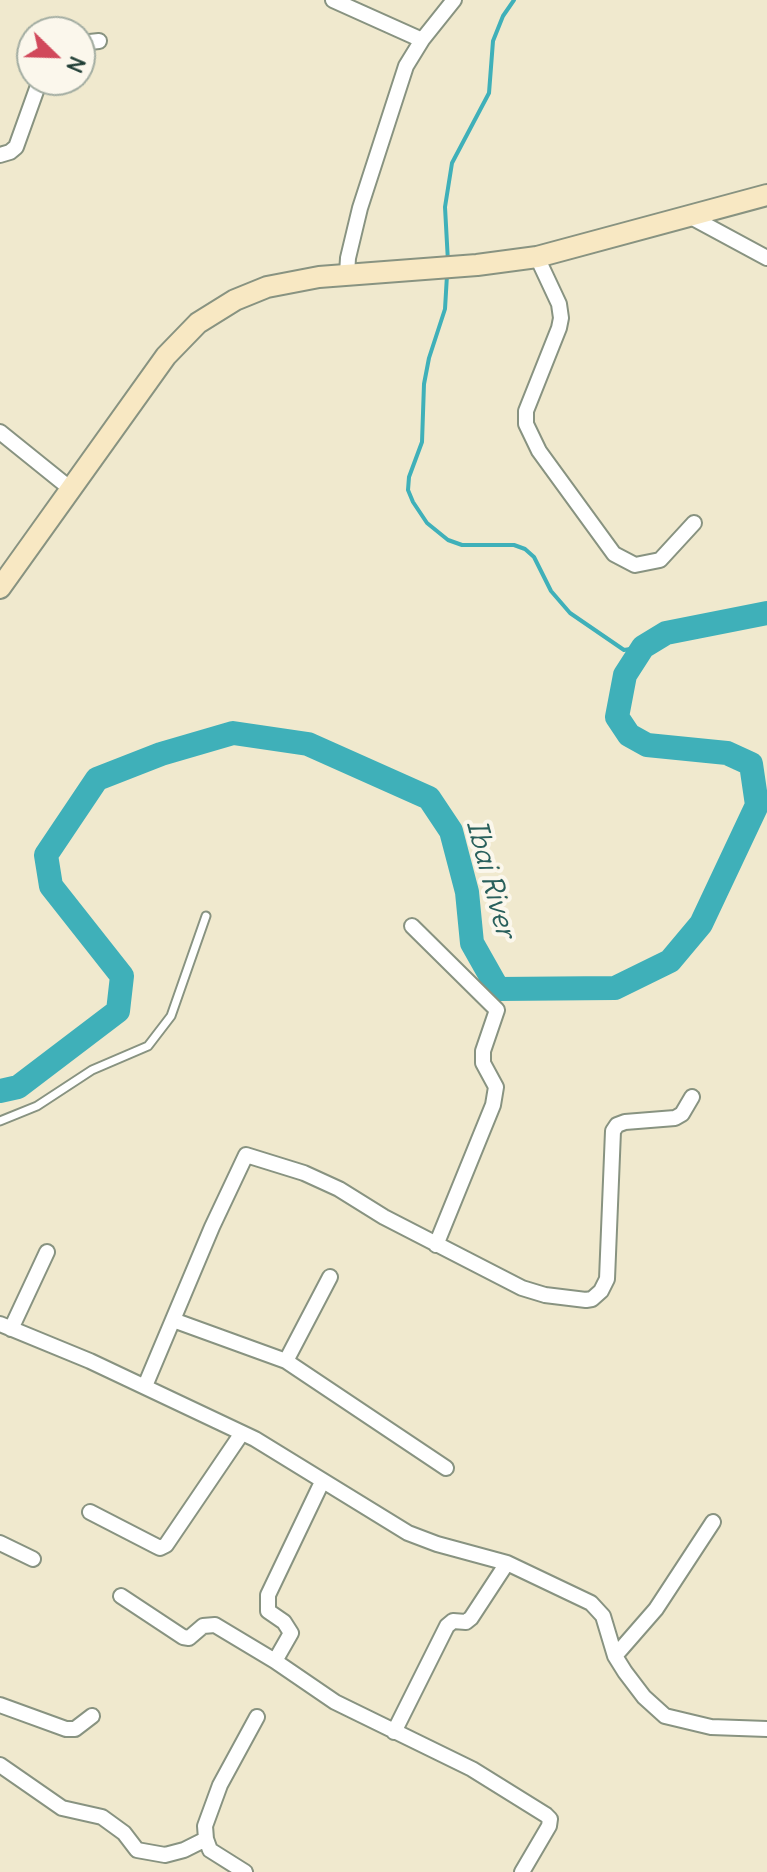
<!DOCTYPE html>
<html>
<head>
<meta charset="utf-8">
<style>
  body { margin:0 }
  #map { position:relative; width:767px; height:1872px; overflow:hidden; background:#f0e9ce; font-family:Delius,sans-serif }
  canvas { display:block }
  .north { position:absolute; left:16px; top:16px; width:80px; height:80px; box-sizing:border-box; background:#fbf7ec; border:2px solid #a3ada2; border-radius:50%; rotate:113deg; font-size:22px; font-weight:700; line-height:32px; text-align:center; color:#1f3d34 }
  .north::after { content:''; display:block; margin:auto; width:28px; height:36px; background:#d1495b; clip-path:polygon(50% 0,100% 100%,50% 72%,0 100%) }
</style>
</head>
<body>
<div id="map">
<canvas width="767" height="1872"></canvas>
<div class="north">N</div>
</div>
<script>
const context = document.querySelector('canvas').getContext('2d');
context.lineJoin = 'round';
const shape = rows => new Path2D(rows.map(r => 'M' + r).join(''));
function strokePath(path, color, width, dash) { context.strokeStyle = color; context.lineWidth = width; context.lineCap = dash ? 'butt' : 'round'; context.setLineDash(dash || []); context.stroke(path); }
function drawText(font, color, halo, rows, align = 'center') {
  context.font = font + ' Delius,sans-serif'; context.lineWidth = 8; context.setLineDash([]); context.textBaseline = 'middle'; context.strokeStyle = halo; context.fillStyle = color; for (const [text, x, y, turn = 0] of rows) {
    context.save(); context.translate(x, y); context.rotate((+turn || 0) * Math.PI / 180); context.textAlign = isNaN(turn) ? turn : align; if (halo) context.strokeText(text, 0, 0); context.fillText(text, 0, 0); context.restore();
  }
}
strokePath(shape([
  [448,262,445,207,452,163,489,93,493,41,503,16,514,0],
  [447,275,445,309,429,358,424,384,422,442,409,477,408,490,413,502,427,523,448,540,462,545,514,545,525,549,534,557,551,591,570,613,624,650,643,647]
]), '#3fb0b9', 4);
strokePath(shape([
  [0,1091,18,1087,118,1011,122,976,51,886,46,855,97,779,161,754,233,733,308,744,429,798,451,831,467,892,472,943,498,989,615,988,670,961,701,924,757,805,751,764,727,753,647,745,629,735,617,717,625,675,643,647,666,633,767,613]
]), '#3fb0b9', 24);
const lane = shape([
  [0,1121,37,1106,92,1070,148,1046,171,1016,206,916]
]);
const street = shape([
  [333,0,422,40],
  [80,43,99,41],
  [0,155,10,152,16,147,40,80],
  [691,217,767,258],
  [537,257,559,304,561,318,559,328,526,411,526,424,539,451,614,554,635,565,660,560,694,523],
  [347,274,348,258,360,208,406,66,422,40,454,0],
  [0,432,72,490],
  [412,926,497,1010,483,1051,483,1063,496,1087,493,1105,436,1245],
  [173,1320,286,1361,446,1468],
  [0,1324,90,1361,255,1439,408,1533,437,1544,507,1563,591,1603,603,1616,615,1656,625,1672,644,1697,665,1716,711,1727,767,1729],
  [11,1329,47,1252],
  [286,1361,330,1277],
  [145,1386,212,1227,246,1155,304,1173,339,1189,384,1217,522,1288,545,1295,586,1300,592,1299,601,1291,607,1279,613,1131,617,1125,625,1122,675,1118,682,1114,692,1097],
  [90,1512,156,1546,160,1548,166,1545,242,1433],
  [0,1543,33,1559],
  [121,1596,183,1637,189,1638,203,1626,215,1625,275,1661,335,1702,472,1769,546,1815,550,1819,549,1826,522,1872],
  [615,1656,656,1609,713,1522],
  [275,1661,291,1633,284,1622,268,1611,268,1595,322,1482],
  [0,1705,66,1729,75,1729,92,1716],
  [394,1732,447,1626,453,1621,466,1622,471,1618,507,1563],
  [0,1765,62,1808,102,1817,124,1833,137,1850,165,1855,184,1850,206,1839],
  [245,1872,210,1850,206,1839,205,1826,220,1785,257,1717]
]);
const secondary = shape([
  [0,588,166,356,198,323,235,300,267,287,319,277,477,265,537,257,767,195]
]);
strokePath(lane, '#889381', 11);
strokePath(street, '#889381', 18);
strokePath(secondary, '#889381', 24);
strokePath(lane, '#fff', 7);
strokePath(street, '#fff', 14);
strokePath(secondary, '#f8e8c3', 20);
drawText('italic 28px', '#29605c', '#fbf7ec', [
  ["Ibai River",490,879,75]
]);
</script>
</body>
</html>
